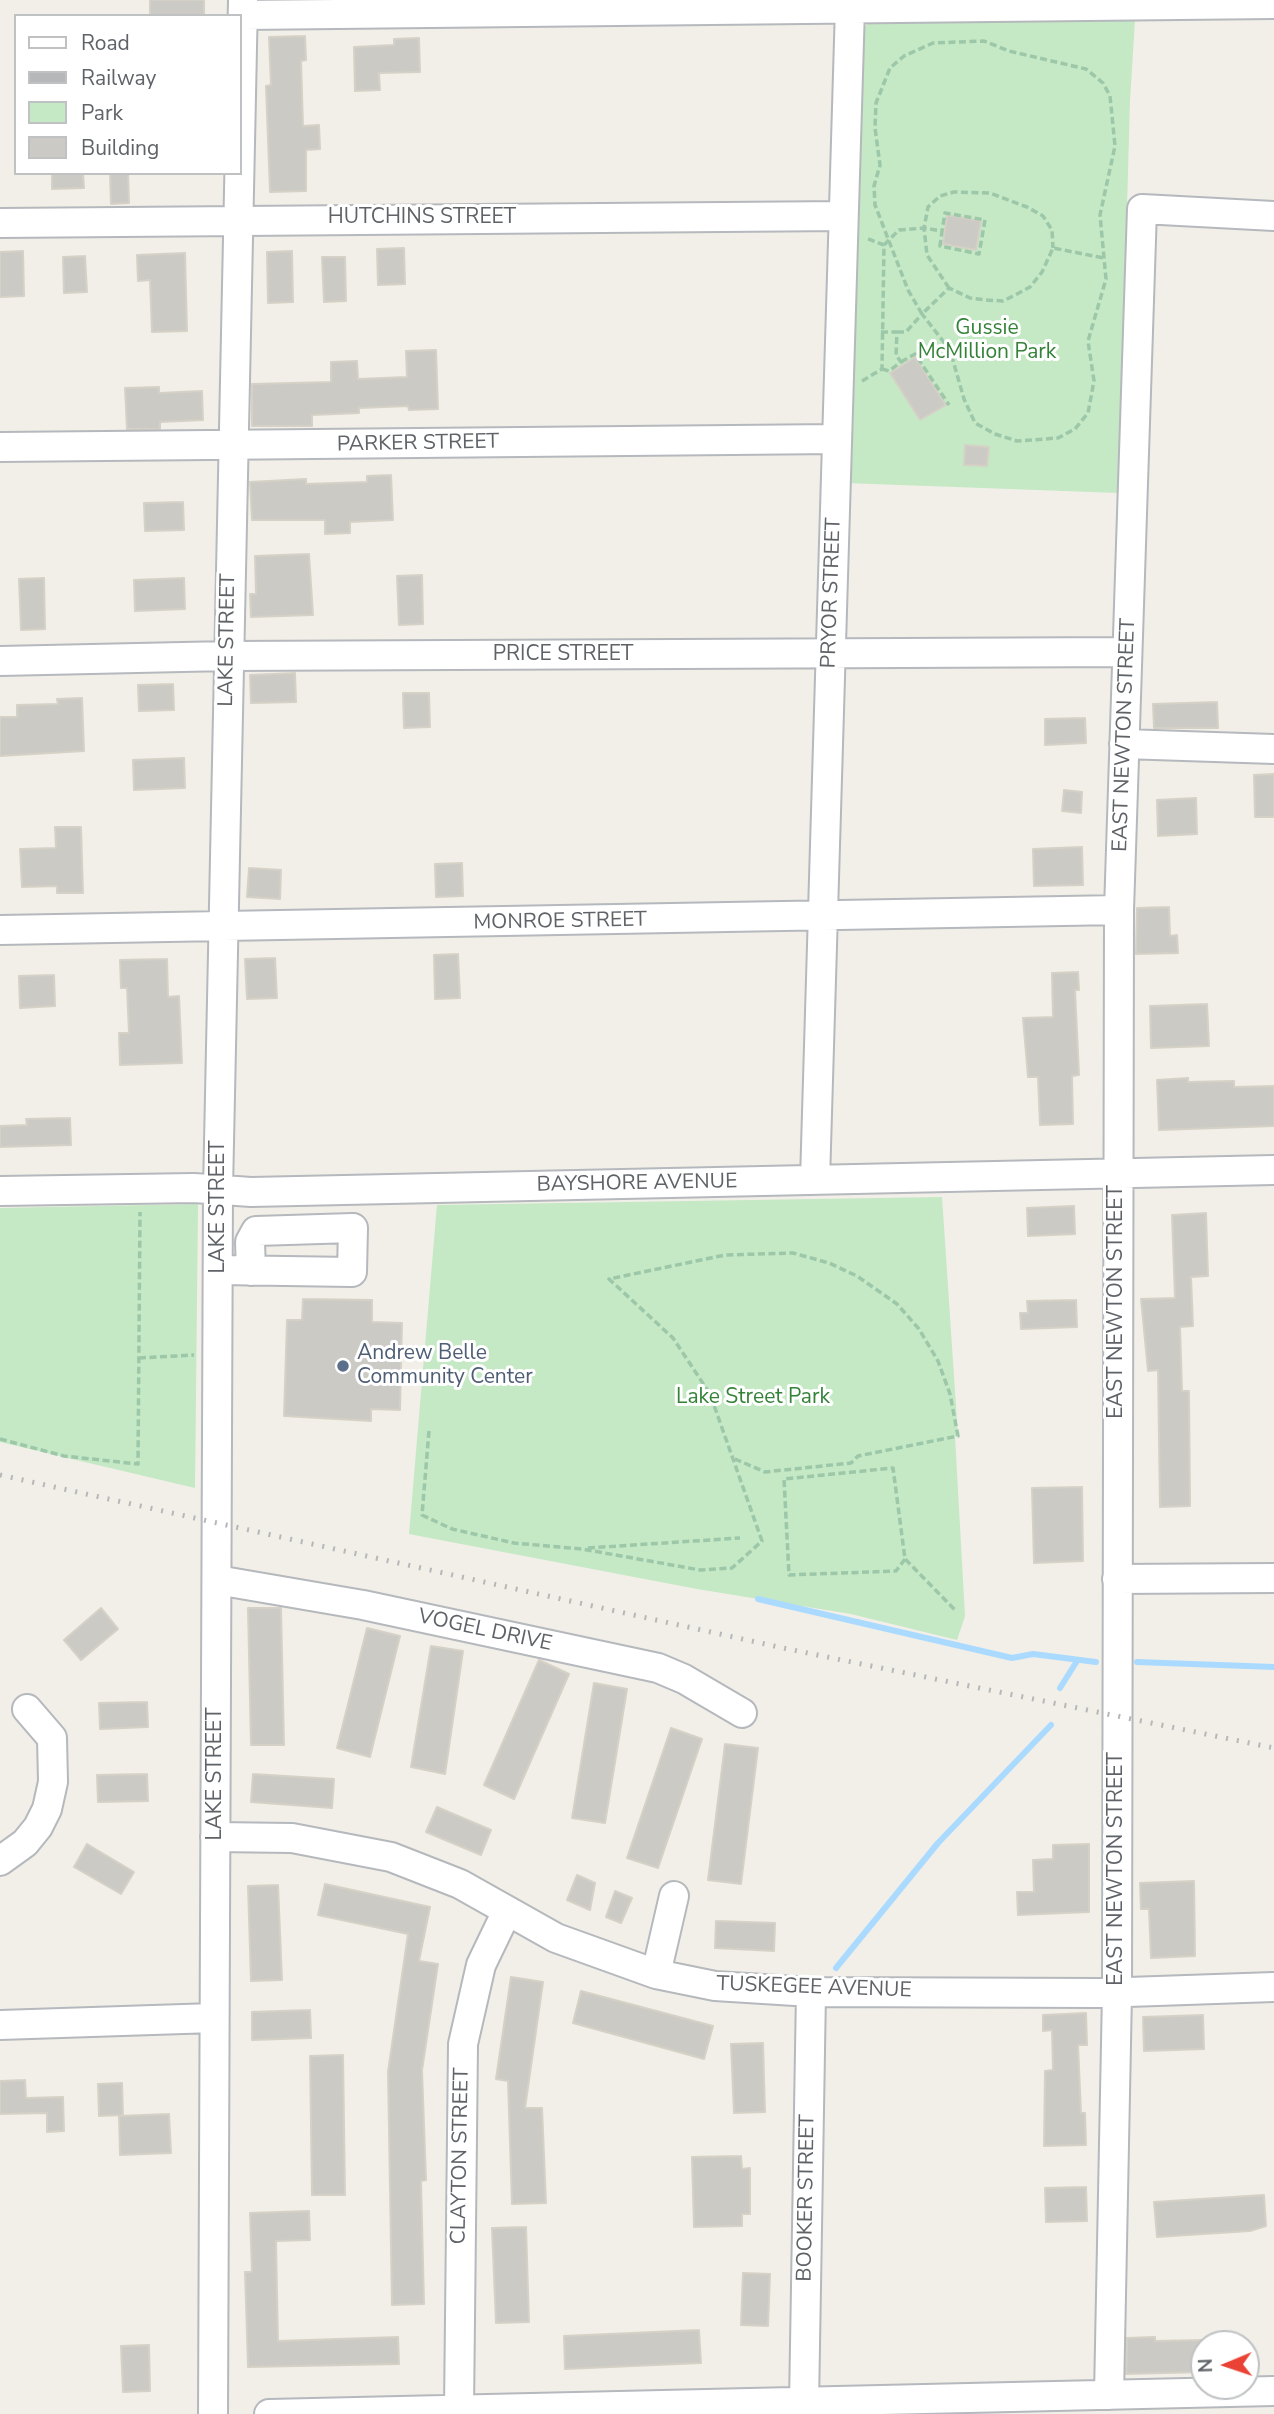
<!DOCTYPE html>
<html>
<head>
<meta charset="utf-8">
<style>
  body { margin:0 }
  #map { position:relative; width:1274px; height:2414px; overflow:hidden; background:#f1efe8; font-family:"Nunito Sans",sans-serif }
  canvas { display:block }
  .legend { position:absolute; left:14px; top:14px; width:228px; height:161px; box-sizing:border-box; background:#fff; border:2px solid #bfc1c3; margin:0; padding:9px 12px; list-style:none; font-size:21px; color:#5f6368 }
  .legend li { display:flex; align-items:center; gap:14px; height:35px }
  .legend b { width:35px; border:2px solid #bfc1c3 }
  .north { position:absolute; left:1190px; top:2330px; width:70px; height:70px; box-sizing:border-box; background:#fff; border:2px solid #bfc1c3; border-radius:50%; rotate:268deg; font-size:19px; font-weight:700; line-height:28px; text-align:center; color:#5f6368 }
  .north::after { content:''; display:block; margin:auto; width:24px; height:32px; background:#ea4335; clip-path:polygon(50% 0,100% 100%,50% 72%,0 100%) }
</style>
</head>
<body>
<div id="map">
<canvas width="1274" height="2414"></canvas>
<ul class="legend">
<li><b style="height:9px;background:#fff"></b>Road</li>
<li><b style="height:9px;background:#b6b7b8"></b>Railway</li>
<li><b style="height:19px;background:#c5e8c5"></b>Park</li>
<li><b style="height:19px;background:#cccac5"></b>Building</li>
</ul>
<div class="north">N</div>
</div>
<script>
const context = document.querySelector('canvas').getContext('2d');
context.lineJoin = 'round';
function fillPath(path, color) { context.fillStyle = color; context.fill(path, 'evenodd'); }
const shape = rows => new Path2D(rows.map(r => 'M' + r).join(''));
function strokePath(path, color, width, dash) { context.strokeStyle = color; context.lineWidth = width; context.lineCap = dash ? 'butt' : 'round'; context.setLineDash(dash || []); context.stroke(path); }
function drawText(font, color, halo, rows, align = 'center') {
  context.font = font + ' "Nunito Sans",sans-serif'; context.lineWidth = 6; context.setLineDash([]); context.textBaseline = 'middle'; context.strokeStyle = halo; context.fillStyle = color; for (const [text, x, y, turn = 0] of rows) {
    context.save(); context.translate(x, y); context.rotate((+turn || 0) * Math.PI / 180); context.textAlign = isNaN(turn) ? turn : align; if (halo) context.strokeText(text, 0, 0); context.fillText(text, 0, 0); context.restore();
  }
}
fillPath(shape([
  [872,19,1135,20,1130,100,1119,493,846,483,861,31],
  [942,1197,958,1436,955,1437,965,1616,957,1640,851,1614,697,1589,409,1534,437,1205],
  [198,1204,195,1488,0,1442,0,1208]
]), '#c5e8c5');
strokePath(shape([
  [758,1599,1012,1658,1033,1654,1096,1662],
  [1137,1662,1274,1667],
  [1060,1688,1077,1661],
  [836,1968,938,1843,1051,1725]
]), '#aadaff', 6);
const building = shape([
  [150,0,204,0,204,16,150,16,150,0],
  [305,36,306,60,301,61,303,126,319,125,320,149,306,150,306,191,270,192,266,86,271,85,269,37,305,36],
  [419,38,420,72,379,73,380,90,355,91,354,47,394,45,394,39,419,38],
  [52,173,83,173,84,188,52,189,52,173],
  [110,173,128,173,129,203,111,204,110,173],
  [947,215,981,221,976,250,943,244,947,215],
  [404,248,405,284,378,285,377,249,404,248],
  [23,251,24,296,0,297,0,252,23,251],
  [292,251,293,302,268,303,267,252,292,251],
  [185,253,187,331,152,332,150,280,138,281,137,255,185,253],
  [85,256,87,292,64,293,63,257,85,256],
  [322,257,345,257,346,301,324,302,322,257],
  [436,350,438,409,409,410,408,406,359,408,359,413,312,415,312,426,252,426,252,384,331,382,331,362,357,361,358,379,407,377,406,351,436,350],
  [915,357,946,405,920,420,890,373,915,357],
  [159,387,159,393,202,391,203,420,160,422,160,429,127,429,125,388,159,387],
  [965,445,989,447,987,466,964,465,965,445],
  [391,475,393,520,350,522,350,533,325,534,325,520,252,520,250,482,306,479,306,484,367,482,367,476,391,475],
  [183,502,184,530,145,531,144,503,183,502],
  [309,554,313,615,251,617,250,594,256,594,255,556,309,554],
  [422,575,423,624,399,625,397,576,422,575],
  [44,578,45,629,21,630,19,579,44,578],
  [184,578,185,609,135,611,134,580,184,578],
  [295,673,296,702,251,703,250,675,295,673],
  [173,684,174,710,139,711,138,685,173,684],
  [403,693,429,693,430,727,404,728,403,693],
  [82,698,84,751,0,756,0,717,17,717,17,705,58,704,57,699,82,698],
  [1217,702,1218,728,1154,728,1153,704,1217,702],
  [1085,718,1086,743,1045,745,1045,719,1085,718],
  [184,758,185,788,134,790,133,760,184,758],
  [1274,774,1274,817,1255,817,1254,775,1274,774],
  [1064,790,1082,792,1081,813,1062,811,1064,790],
  [1196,798,1197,834,1158,836,1157,800,1196,798],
  [55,827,81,827,83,893,57,893,57,886,22,887,20,849,56,848,55,827],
  [1082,847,1083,885,1034,886,1033,849,1082,847],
  [462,863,463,896,436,897,435,864,462,863],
  [249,868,281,870,280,899,247,897,249,868],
  [1169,907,1170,936,1177,935,1178,953,1136,954,1137,908,1169,907],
  [458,954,460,998,435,999,434,955,458,954],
  [275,958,277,998,247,999,245,959,275,958],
  [167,959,168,997,179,996,182,1063,120,1065,119,1033,129,1033,127,988,121,988,120,960,167,959],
  [1078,972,1079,990,1075,990,1079,1075,1072,1076,1073,1124,1040,1125,1038,1077,1028,1077,1023,1018,1053,1017,1052,973,1078,972],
  [54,975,55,1006,20,1008,19,976,54,975],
  [1207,1004,1209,1046,1151,1048,1150,1006,1207,1004],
  [1188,1078,1188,1082,1234,1081,1234,1087,1274,1086,1274,1126,1159,1130,1157,1080,1188,1078],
  [70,1118,71,1145,0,1147,0,1126,27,1125,26,1119,70,1118],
  [1074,1206,1075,1234,1028,1236,1027,1208,1074,1206],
  [1206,1213,1208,1276,1191,1277,1193,1326,1180,1327,1182,1391,1189,1391,1190,1506,1160,1507,1158,1370,1148,1371,1141,1299,1175,1298,1172,1215,1206,1213],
  [303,1299,372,1300,372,1322,402,1323,400,1410,371,1409,371,1421,284,1416,287,1320,302,1320,303,1299],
  [1076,1300,1077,1327,1021,1329,1020,1313,1028,1313,1027,1301,1076,1300],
  [1082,1487,1083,1561,1034,1563,1032,1488,1082,1487],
  [101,1608,118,1629,81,1660,64,1640,101,1608],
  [248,1608,281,1608,284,1745,251,1745,248,1608],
  [367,1628,400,1636,370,1757,337,1748,367,1628],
  [431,1646,463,1651,445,1774,411,1767,431,1646],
  [539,1660,569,1674,514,1799,484,1785,539,1660],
  [594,1683,627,1689,605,1823,572,1818,594,1683],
  [147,1702,148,1727,100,1729,99,1703,147,1702],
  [671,1728,702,1739,658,1868,627,1858,671,1728],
  [725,1744,758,1748,741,1884,708,1880,725,1744],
  [147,1774,148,1801,98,1802,97,1775,147,1774],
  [253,1774,334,1779,332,1808,251,1802,253,1774],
  [437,1807,491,1830,481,1855,426,1832,437,1807],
  [87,1844,134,1872,121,1894,74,1867,87,1844],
  [1089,1844,1089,1912,1018,1915,1017,1892,1034,1892,1033,1860,1053,1859,1053,1845,1089,1844],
  [577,1875,595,1883,590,1910,567,1900,577,1875],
  [1194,1881,1195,1956,1151,1958,1149,1909,1141,1909,1140,1883,1194,1881],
  [325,1884,430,1907,419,1961,438,1964,422,2070,426,2180,421,2181,424,2304,392,2305,388,2072,408,1934,318,1915,325,1884],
  [278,1885,282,1980,251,1981,248,1886,278,1885],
  [615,1891,632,1898,621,1923,606,1917,615,1891],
  [716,1921,775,1923,774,1951,715,1948,716,1921],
  [511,1977,543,1982,525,2108,542,2108,546,2203,512,2204,508,2081,496,2079,511,1977],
  [581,1991,713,2026,704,2059,573,2023,581,1991],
  [310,2010,311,2038,252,2040,252,2012,310,2010],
  [1086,2013,1087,2045,1078,2045,1081,2113,1085,2113,1086,2145,1044,2146,1045,2071,1053,2070,1052,2030,1043,2031,1043,2015,1086,2013],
  [1203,2015,1204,2049,1144,2051,1143,2017,1203,2015],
  [763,2043,765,2112,734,2113,731,2044,763,2043],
  [343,2055,345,2195,312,2195,310,2056,343,2055],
  [25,2080,26,2098,63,2097,64,2131,47,2132,47,2113,0,2114,0,2081,25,2080],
  [122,2083,123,2115,99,2116,98,2084,122,2083],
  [169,2114,171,2153,120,2155,119,2116,169,2114],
  [741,2156,742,2169,750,2168,750,2214,742,2214,742,2226,694,2227,692,2157,741,2156],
  [1086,2187,1087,2221,1046,2222,1045,2188,1086,2187],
  [1264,2195,1266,2226,1250,2231,1157,2237,1154,2202,1264,2195],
  [309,2211,310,2240,276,2241,278,2341,398,2337,399,2364,248,2367,245,2272,252,2272,250,2213,309,2211],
  [526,2227,529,2322,496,2323,492,2228,526,2227],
  [743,2273,770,2274,768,2326,741,2325,743,2273],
  [699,2330,701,2363,565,2369,564,2336,699,2330],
  [1155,2337,1155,2341,1204,2340,1204,2372,1126,2374,1127,2338,1155,2337],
  [149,2345,150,2391,123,2392,121,2346,149,2345]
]);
fillPath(building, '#cccac5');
strokePath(building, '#d6d1c6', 2);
const minor = shape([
  [243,15,1274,4],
  [0,223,843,216],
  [0,447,836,439],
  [0,661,228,656,1127,652],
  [1124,744,1274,749],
  [0,930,1119,910],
  [815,1180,850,7],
  [0,1191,194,1188,251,1192,1274,1170],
  [219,1270,352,1272,353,1228,256,1231,250,1242,251,1271],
  [1117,1579,1274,1578],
  [217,1580,363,1605,658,1668,684,1679,742,1713],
  [215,1837,292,1838,391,1857,460,1884,556,1938,656,1974,715,1986,811,1992,1099,1993,1274,1987],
  [0,1861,25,1843,38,1827,47,1809,53,1782,52,1738,27,1709],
  [656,1974,674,1896],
  [0,2025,214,2018],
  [1109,2395,1117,1993,1119,910,1142,209,1274,216],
  [804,2404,811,1992],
  [459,2409,463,2044,481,1965,507,1911],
  [213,2414,218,1190,243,0],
  [269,2414,1274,2391]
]);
strokePath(minor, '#b5b8bc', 32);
strokePath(shape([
  [884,245,899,230,924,228,942,231,940,246,979,254,985,220,945,213,942,231],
  [949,288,927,255,924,228,928,207,940,196,954,192,990,193,1027,207,1043,216,1052,230,1053,248],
  [881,332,897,332,896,355,901,362,889,371,882,369],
  [897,332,906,332,922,314,950,350,964,399,975,423,995,434,1017,441,1058,438,1075,429,1088,413,1094,381,1088,341,1106,279,1104,258,1100,215,1115,146,1110,96,1103,83,1086,69,1009,51,984,41,933,43,904,56,890,68,876,103,875,128,880,165,874,186,875,205,908,290,922,314,949,288,970,298,986,300,1003,301,1015,295,1030,287,1042,272,1053,248,1104,258],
  [901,362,915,354,949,405],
  [862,381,882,369,884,245,866,238],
  [139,1358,194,1355],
  [429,1431,422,1515,452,1529,514,1543,582,1549,700,1570,732,1568,762,1541,710,1394,673,1338,609,1279,725,1255,793,1253,829,1263,857,1276,897,1304,919,1329,938,1361,950,1394,958,1436,858,1456,851,1463,765,1472,735,1459],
  [0,1439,64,1456,138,1464,140,1212],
  [588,1548,740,1538],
  [905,1559,896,1571,789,1575,784,1479,893,1468,905,1559,956,1611]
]), '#9cc7a9', 3.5, [7, 3.5]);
strokePath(minor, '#fff', 28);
strokePath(shape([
  [0,1475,783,1648,1274,1748]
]), '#b6b7b8', 5, [2, 9]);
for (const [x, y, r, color] of [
  [343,1366,7,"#5c6f8a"]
]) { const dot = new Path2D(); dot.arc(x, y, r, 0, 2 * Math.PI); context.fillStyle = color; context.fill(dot); strokePath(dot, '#fff', 2.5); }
drawText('21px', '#5f6368', '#fff', [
  ["HUTCHINS STREET",422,218],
  ["PARKER STREET",418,444,-1],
  ["PRYOR STREET",832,593,-88],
  ["LAKE STREET",228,640,-89],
  ["PRICE STREET",563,655],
  ["EAST NEWTON STREET",1125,735,-88],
  ["MONROE STREET",560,922,-1],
  ["BAYSHORE AVENUE",637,1184,-1],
  ["LAKE STREET",219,1207,-90],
  ["EAST NEWTON STREET",1117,1302,-90],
  ["VOGEL DRIVE",485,1631,12],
  ["LAKE STREET",216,1774,-90],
  ["EAST NEWTON STREET",1117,1869,-90],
  ["TUSKEGEE AVENUE",814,1988,2],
  ["CLAYTON STREET",461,2156,-89],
  ["BOOKER STREET",807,2198,-89]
]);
drawText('21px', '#348238', '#fff', [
  ["Gussie",987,329],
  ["McMillion Park",987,353],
  ["Lake Street Park",753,1398]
]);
drawText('21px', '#4e5e75', '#fff', [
  ["Andrew Belle",357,1354],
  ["Community Center",357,1378]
], 'left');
</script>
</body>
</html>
